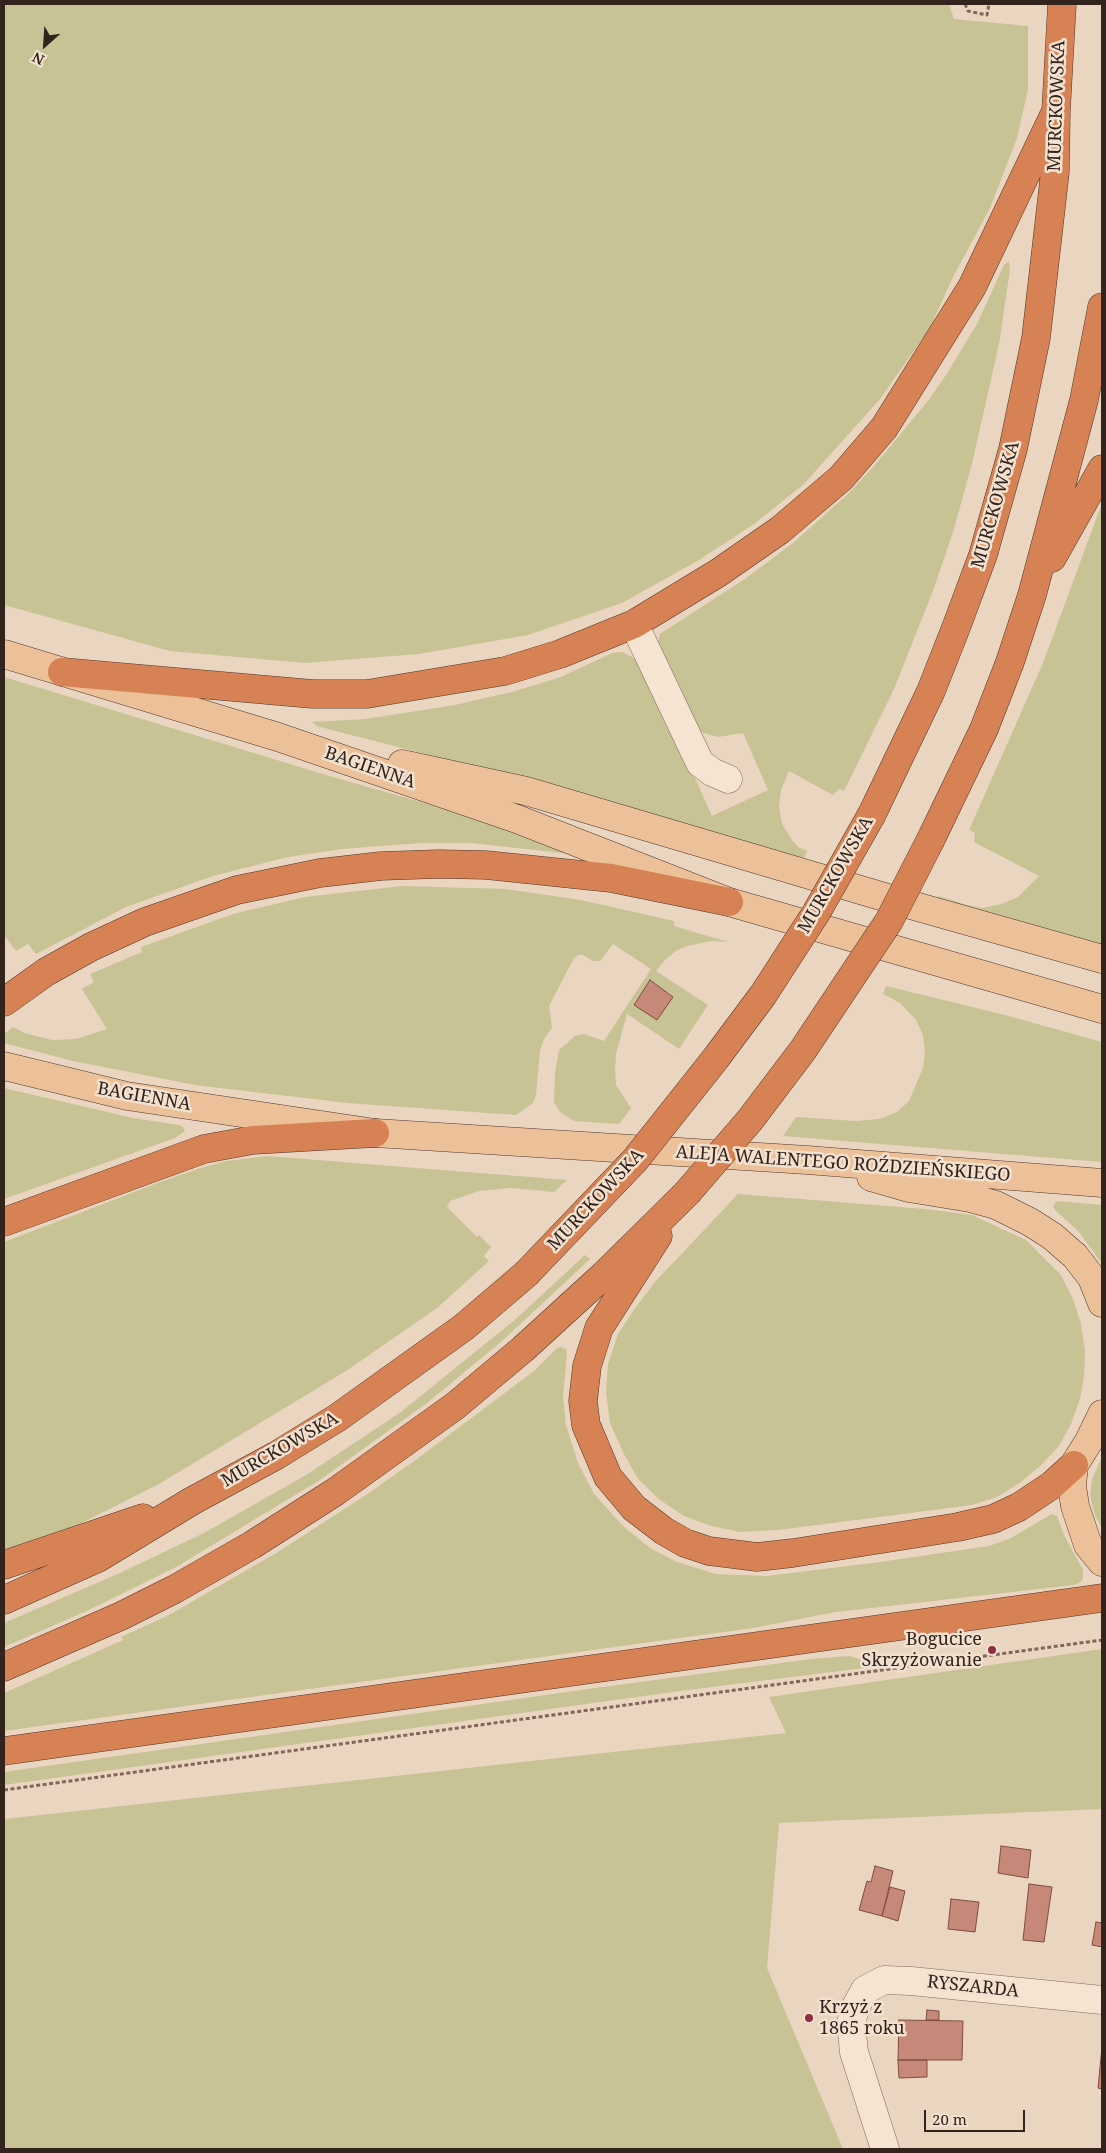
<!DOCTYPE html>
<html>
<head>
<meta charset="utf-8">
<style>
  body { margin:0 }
  #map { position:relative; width:1106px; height:2153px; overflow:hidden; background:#ead5c0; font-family:"Noto Serif",serif }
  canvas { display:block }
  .frame { position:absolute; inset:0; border:5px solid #32231d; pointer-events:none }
  .north { position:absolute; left:20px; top:20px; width:50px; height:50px; -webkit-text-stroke:4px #f2e1cf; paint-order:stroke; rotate:206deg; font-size:14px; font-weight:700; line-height:20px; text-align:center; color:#32231d }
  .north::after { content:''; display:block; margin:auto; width:18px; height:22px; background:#32231d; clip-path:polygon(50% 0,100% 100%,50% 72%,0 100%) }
  .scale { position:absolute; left:924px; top:2110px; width:101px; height:22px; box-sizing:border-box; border:2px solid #32231d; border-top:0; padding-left:6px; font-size:15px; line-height:18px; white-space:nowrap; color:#32231d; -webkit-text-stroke:4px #f2e1cf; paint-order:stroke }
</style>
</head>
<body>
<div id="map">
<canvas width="1106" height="2153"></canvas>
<div class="frame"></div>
<div class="north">N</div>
<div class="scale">20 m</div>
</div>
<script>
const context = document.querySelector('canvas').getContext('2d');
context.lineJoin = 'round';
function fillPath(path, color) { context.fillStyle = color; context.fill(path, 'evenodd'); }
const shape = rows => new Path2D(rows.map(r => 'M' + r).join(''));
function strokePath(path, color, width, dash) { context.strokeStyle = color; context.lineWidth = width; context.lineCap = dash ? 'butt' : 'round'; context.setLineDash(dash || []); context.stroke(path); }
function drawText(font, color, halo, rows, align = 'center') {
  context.font = font + ' "Noto Serif",serif'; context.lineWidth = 5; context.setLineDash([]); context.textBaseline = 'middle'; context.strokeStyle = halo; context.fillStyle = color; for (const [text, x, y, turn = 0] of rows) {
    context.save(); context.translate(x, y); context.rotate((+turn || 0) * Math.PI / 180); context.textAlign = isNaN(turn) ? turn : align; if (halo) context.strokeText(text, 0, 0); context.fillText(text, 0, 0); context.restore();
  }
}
fillPath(shape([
  [4,4,949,4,954,19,1028,26,1028,90,1017,138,990,208,953,277,930,328,880,399,804,484,754,524,699,560,622,603,528,635,419,654,305,663,170,651,4,605],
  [1009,261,1010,270,999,344,972,464,953,532,933,591,894,689,844,791,839,789,833,795,789,771,781,790,779,807,782,824,792,840,798,847,807,851,803,860,489,770,339,732,317,726,312,722,365,719,455,705,512,692,561,677,612,653,622,652,636,659,668,718,712,816,768,790,743,733,718,737,703,733,696,729,656,648,660,634,745,579,793,543,848,494,874,466,927,402,946,375,977,324,1004,265],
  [1102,503,1102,948,935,904,938,896,971,906,983,908,1002,904,1018,897,1039,876,974,842,975,833,969,830,1043,663],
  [4,677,326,775,505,826,571,854,471,843,421,843,342,849,288,857,213,876,126,907,36,954,28,944,16,951,4,935],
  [403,886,506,889,581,900,674,921,674,926,728,942,711,941,687,946,676,951,665,960,656,971,708,1005,679,1049,627,1014,616,1054,615,1069,616,1085,631,1108,619,1124,574,1121,560,1112,554,1102,555,1073,559,1050,575,1036,584,1034,604,1041,651,969,613,944,600,961,593,961,581,954,574,958,549,1006,552,1028,544,1039,540,1051,536,1095,533,1103,516,1115,347,1103,195,1085,73,1061,4,1043,4,1034,13,1027,25,1033,52,1040,76,1039,107,1029,82,989,94,982,90,974,142,952,141,947,233,914,305,897],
  [886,986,1005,1015,1102,1042,1102,1162,783,1136,796,1117,856,1121,880,1119,897,1112,909,1101,923,1068,925,1051,923,1035,916,1020,900,1003,883,994],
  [4,1088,133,1118,179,1125,183,1127,185,1131,175,1138,4,1199],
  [267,1156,567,1180,554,1192,510,1188,492,1190,479,1191,450,1201,447,1207,477,1237,479,1235,491,1247,484,1256,489,1261,437,1308,346,1371,159,1484,46,1541,4,1554,4,1242,160,1182,204,1167,226,1161],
  [738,1194,925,1209,972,1215,1026,1240,1061,1275,1073,1299,1081,1324,1085,1350,1084,1376,1080,1399,1071,1424,1059,1446,1040,1466,1021,1482,997,1497,972,1505,934,1510,778,1530,740,1532,711,1526,684,1516,660,1500,638,1479,624,1454,610,1423,606,1392,608,1364,618,1334,633,1311,655,1282],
  [1057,1201,1102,1205,1102,1264,1079,1232,1055,1210,1053,1206],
  [585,1255,590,1259,501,1342,427,1403,320,1480,176,1567,89,1610,4,1647,4,1623,120,1573,204,1533,306,1475,401,1412,517,1318],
  [561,1347,566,1349,567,1353,563,1396,566,1425,578,1463,594,1494,623,1526,650,1548,677,1562,716,1574,767,1576,880,1562,989,1546,1009,1539,1052,1514,1057,1516,1064,1535,1083,1570,1083,1578,1081,1582,1074,1585,836,1612,753,1628,4,1731,4,1693,123,1640,121,1637,169,1615,278,1552,369,1493,417,1459,534,1371,557,1348],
  [1102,1457,1102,1529,1095,1515,1090,1496,1092,1479],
  [1102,1649,1102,1809,779,1823,767,1968,843,2149,4,2149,4,1819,786,1733,769,1697],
  [850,1656,880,1666,680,1691,4,1785,4,1772,588,1689,811,1659]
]), '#c7c395');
const building = shape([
  [650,980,673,997,657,1020,634,1005,650,980],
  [1001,1846,1031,1850,1028,1878,998,1873,1001,1846],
  [875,1866,893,1871,882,1916,859,1910,867,1881,871,1882,875,1866],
  [1029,1884,1052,1887,1044,1942,1023,1940,1029,1884],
  [890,1887,905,1891,898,1921,882,1916,890,1887],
  [951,1899,979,1902,975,1932,948,1929,951,1899],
  [1096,1922,1102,1923,1102,1947,1092,1945,1096,1922],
  [927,2010,939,2011,939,2020,926,2020,927,2010],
  [899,2020,963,2021,962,2060,898,2060,899,2020],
  [1102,2047,1102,2089,1098,2088,1102,2047],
  [898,2060,927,2060,927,2077,899,2078,898,2060]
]);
fillPath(building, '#c68878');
strokePath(building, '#804c40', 1);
const minor = shape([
  [634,624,700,763,712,772,728,779],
  [885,2149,854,2052,851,2023,856,2006,865,1990,884,1980,911,1981,1102,2000]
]);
const major = shape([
  [4,654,278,737,517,819,729,902,1102,1009],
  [402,764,526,791,918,907,1102,959],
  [4,1066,127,1096,375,1133,807,1160,1102,1183],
  [871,1177,909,1188,970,1198,996,1205,1030,1222,1052,1236,1075,1256,1092,1278,1102,1303],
  [1102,1414,1089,1441,1074,1465,1072,1486,1075,1506,1088,1545,1102,1562]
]);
const highway = shape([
  [1052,558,1102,469],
  [62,672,313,694,367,694,505,671,560,654,634,624,718,573,780,530,841,478,884,428,972,287,1056,111],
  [872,814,931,691,957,625,983,555,1013,449,1036,338,1055,172,1056,111,1062,4],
  [931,839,984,729,1010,662,1032,595,1084,400,1102,307],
  [4,1002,46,972,91,947,145,922,237,890,320,873,381,866,439,864,486,865,611,878,729,902],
  [4,1222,204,1149,253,1140,375,1133],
  [658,1236,599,1328,587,1366,583,1401,586,1425,608,1477,634,1508,664,1531,685,1543,709,1551,757,1557,793,1553,958,1527,993,1519,1019,1507,1052,1485,1074,1465],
  [4,1565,143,1518],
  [4,1600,98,1558,192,1501,277,1455,337,1418,464,1327,526,1274],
  [4,1667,121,1616,175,1589,252,1545,335,1492,455,1406,523,1349,604,1275,687,1193],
  [4,1751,1102,1598]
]);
strokePath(minor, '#826659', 29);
strokePath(major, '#50362d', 29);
strokePath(highway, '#50362d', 29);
strokePath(shape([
  [965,4,968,11,987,15,989,4],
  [4,1790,1102,1640]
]), '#826659', 3, [4, 2.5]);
strokePath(minor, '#f6e4d2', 28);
strokePath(major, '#ecc199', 28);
strokePath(highway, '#d68254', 28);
const highwayBridge = shape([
  [687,1193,750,1120,803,1050,889,921,931,839],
  [526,1274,635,1160,716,1058,763,995,816,913,872,814]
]);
strokePath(highwayBridge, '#50362d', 29, []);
strokePath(highwayBridge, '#d68254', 28);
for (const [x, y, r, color] of [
  [992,1650,5,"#8d2d41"],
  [809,2018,5,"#8d2d41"]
]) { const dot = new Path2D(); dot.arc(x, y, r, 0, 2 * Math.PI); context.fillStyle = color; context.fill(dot); strokePath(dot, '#f2e1cf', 2); }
drawText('18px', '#32231d', '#f2e1cf', [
  ["MURCKOWSKA",1057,106,-88],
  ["MURCKOWSKA",996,505,-74],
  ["BAGIENNA",370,768,19],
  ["MURCKOWSKA",836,875,-60],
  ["BAGIENNA",144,1097,10],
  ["ALEJA WALENTEGO ROŹDZIEŃSKIEGO",843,1164,4],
  ["MURCKOWSKA",596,1200,-47],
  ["MURCKOWSKA",280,1450,-30],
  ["RYSZARDA",973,1987,6]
]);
drawText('18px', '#32231d', '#f2e1cf', [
  ["Bogucice",982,1640],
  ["Skrzyżowanie",982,1661],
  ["Krzyż z",819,2008,"left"],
  ["1865 roku",819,2029,"left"]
], 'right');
</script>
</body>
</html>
